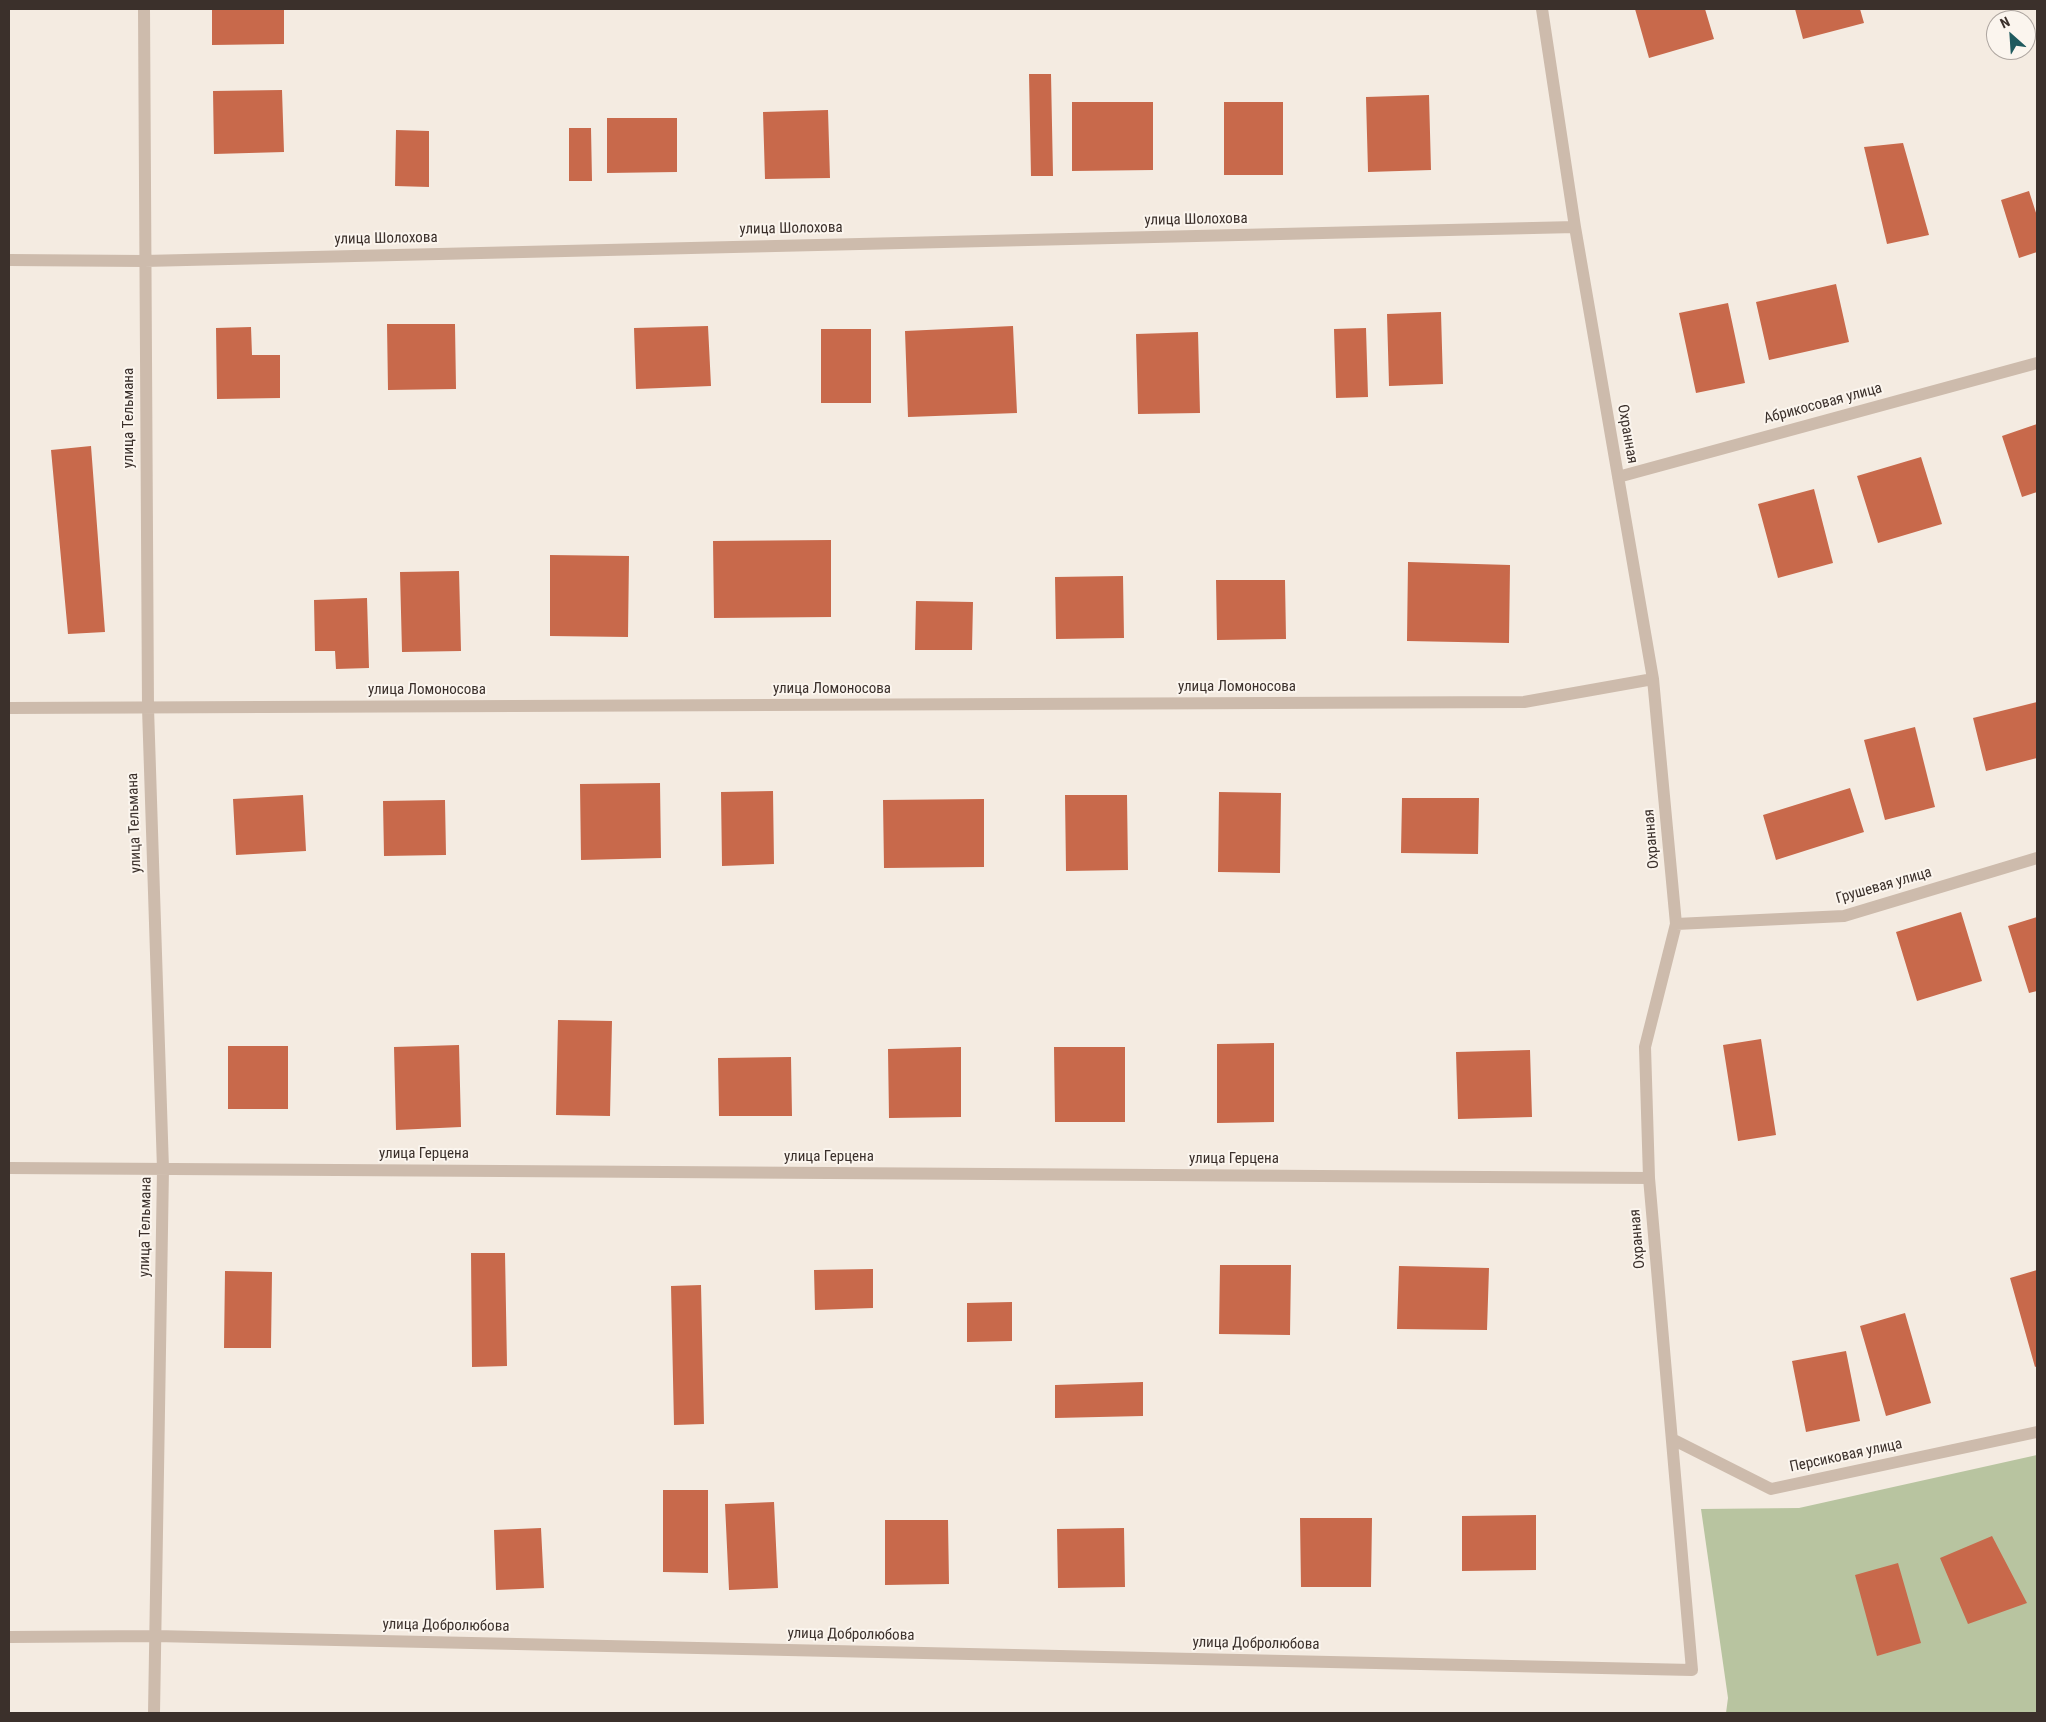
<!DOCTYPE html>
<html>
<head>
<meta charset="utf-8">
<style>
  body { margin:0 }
  #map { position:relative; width:2046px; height:1722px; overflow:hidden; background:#f4ebe1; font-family:"Roboto Condensed",sans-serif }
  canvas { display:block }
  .frame { position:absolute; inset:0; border:10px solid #3b302b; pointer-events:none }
  .north { position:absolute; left:1986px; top:10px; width:50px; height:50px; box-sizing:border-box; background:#fbf5ee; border:1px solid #aea6a0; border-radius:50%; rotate:334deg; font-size:14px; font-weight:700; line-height:20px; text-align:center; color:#3b302b }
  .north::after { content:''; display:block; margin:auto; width:18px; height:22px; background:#1f5a5e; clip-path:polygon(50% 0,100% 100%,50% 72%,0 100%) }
</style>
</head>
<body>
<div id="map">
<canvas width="2046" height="1722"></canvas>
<div class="frame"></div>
<div class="north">N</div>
</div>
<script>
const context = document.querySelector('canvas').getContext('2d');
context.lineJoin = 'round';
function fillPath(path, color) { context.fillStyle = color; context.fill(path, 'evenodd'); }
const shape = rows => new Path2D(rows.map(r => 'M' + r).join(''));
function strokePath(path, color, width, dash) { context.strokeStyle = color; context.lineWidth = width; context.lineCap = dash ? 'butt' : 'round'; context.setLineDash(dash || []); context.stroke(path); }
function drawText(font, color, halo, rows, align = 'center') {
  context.font = font + ' "Roboto Condensed",sans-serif'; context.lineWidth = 4; context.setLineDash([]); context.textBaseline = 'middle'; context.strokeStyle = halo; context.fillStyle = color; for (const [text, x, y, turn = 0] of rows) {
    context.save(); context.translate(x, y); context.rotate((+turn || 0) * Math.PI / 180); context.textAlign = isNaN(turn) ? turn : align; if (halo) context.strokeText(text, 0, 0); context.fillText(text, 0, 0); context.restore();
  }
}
fillPath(shape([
  [2037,1455,2037,1713,1726,1713,1728,1698,1701,1509,1799,1508]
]), '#b8c4a0');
fillPath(shape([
  [212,9,284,9,284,44,212,45],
  [1635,9,1705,9,1714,39,1649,58],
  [1795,9,1860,9,1864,23,1803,39],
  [1029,74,1051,74,1053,176,1031,176],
  [282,90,284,152,214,154,213,91],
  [1429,95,1431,170,1368,172,1366,97],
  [1072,102,1153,102,1153,170,1072,171],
  [1224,102,1283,102,1283,175,1224,175],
  [828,110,830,178,765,179,763,112],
  [607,118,677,118,677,172,607,173],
  [569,128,591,128,592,181,569,181],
  [396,130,429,131,429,187,395,186],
  [1903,143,1929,235,1887,244,1864,147],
  [2029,191,2037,216,2037,252,2019,258,2001,200],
  [1836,284,1849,342,1769,360,1756,302],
  [1728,303,1745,383,1696,393,1679,313],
  [1441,312,1443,384,1389,386,1387,314],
  [387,324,455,324,456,389,388,390],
  [708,326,711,386,636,389,634,328],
  [1013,326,1017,413,908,417,905,331],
  [251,327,252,355,280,355,280,398,217,399,216,328],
  [1366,328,1368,397,1336,398,1334,329],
  [821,329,871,329,871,403,821,403],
  [1198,332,1200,413,1138,414,1136,334],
  [2037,424,2037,492,2022,497,2002,436],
  [91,446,105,632,68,634,51,450],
  [1921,457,1942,524,1878,543,1857,476],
  [1814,489,1833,563,1778,578,1758,504],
  [831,540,831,617,714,618,713,541],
  [550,555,629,556,628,637,550,636],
  [1408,562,1510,565,1509,643,1407,641],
  [459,571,461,651,402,652,400,572],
  [1123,576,1124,638,1056,639,1055,577],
  [1216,580,1285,580,1286,639,1217,640],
  [367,598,369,668,336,669,335,651,315,651,314,600],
  [916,601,973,602,972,650,915,650],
  [2037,702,2037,758,1986,771,1973,718],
  [1915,727,1935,807,1885,820,1864,740],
  [660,783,661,858,581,860,580,784],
  [1850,788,1864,832,1776,860,1763,815],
  [773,791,774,864,722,866,721,792],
  [1219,792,1281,793,1280,873,1218,872],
  [303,795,306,851,236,855,233,799],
  [1065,795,1127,795,1128,870,1066,871],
  [1402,798,1479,798,1478,854,1401,853],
  [984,799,984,867,884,868,883,800],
  [445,800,446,855,384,856,383,801],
  [1961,912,1982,981,1917,1001,1896,932],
  [2037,917,2037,991,2029,993,2008,926],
  [558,1020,612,1021,610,1116,556,1115],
  [1761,1039,1776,1135,1738,1141,1723,1045],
  [1274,1043,1274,1122,1217,1123,1217,1044],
  [459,1045,461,1127,396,1130,394,1047],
  [228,1046,288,1046,288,1109,228,1109],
  [961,1047,961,1117,889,1118,888,1049],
  [1054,1047,1125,1047,1125,1122,1055,1122],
  [1530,1050,1532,1117,1458,1119,1456,1052],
  [791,1057,792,1116,719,1116,718,1058],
  [471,1253,505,1253,507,1366,472,1367],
  [1220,1265,1291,1265,1290,1335,1219,1334],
  [1399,1266,1489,1268,1487,1330,1397,1329],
  [873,1269,873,1308,815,1310,814,1270],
  [2037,1270,2037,1366,2035,1367,2010,1278],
  [225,1271,272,1272,271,1348,224,1348],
  [701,1285,704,1424,674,1425,671,1286],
  [1012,1302,1012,1341,967,1342,967,1303],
  [1905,1313,1931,1403,1886,1416,1860,1326],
  [1846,1351,1860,1421,1806,1432,1792,1361],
  [1143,1382,1143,1416,1055,1418,1055,1385],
  [663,1490,708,1490,708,1573,663,1572],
  [774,1502,778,1588,729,1590,725,1504],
  [1536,1515,1536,1570,1462,1571,1462,1516],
  [1300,1518,1372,1518,1371,1587,1301,1587],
  [885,1520,948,1520,949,1584,885,1585],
  [541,1528,544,1588,496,1590,494,1530],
  [1124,1528,1125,1587,1058,1588,1057,1529],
  [1992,1536,2027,1603,1968,1624,1940,1558],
  [1898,1563,1921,1643,1877,1656,1855,1575]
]), '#c8694b');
strokePath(shape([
  [144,9,148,708,163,1169,154,1713],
  [9,260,144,261,1575,227],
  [1618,477,2037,363],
  [9,708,1524,702,1653,679],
  [1676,924,1844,916,2037,858],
  [9,1168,1649,1178],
  [1672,1439,1771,1489,2037,1432],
  [9,1637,155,1636,1692,1670,1649,1178,1645,1047,1676,924,1653,679,1575,227,1542,9]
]), '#cdbbac', 12);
drawText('15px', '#3b302b', '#fbf5ee', [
  ["улица Шолохова",1196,220,-1],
  ["улица Шолохова",791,229,-1],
  ["улица Шолохова",386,239,-1],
  ["Абрикосовая улица",1823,404,-15],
  ["улица Тельмана",129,418,-90],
  ["Охранная",1627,434,80],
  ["улица Ломоносова",1237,687],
  ["улица Ломоносова",832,689],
  ["улица Ломоносова",427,690],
  ["улица Тельмана",135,823,-92],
  ["Охранная",1652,839,-95],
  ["Грушевая улица",1884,886,-16],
  ["улица Герцена",424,1154],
  ["улица Герцена",829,1157],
  ["улица Герцена",1234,1159],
  ["улица Тельмана",146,1227,-89],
  ["Охранная",1638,1239,-95],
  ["Персиковая улица",1846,1456,-12],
  ["улица Добролюбова",446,1626,1],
  ["улица Добролюбова",851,1635,1],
  ["улица Добролюбова",1256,1644,1]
]);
</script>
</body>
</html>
